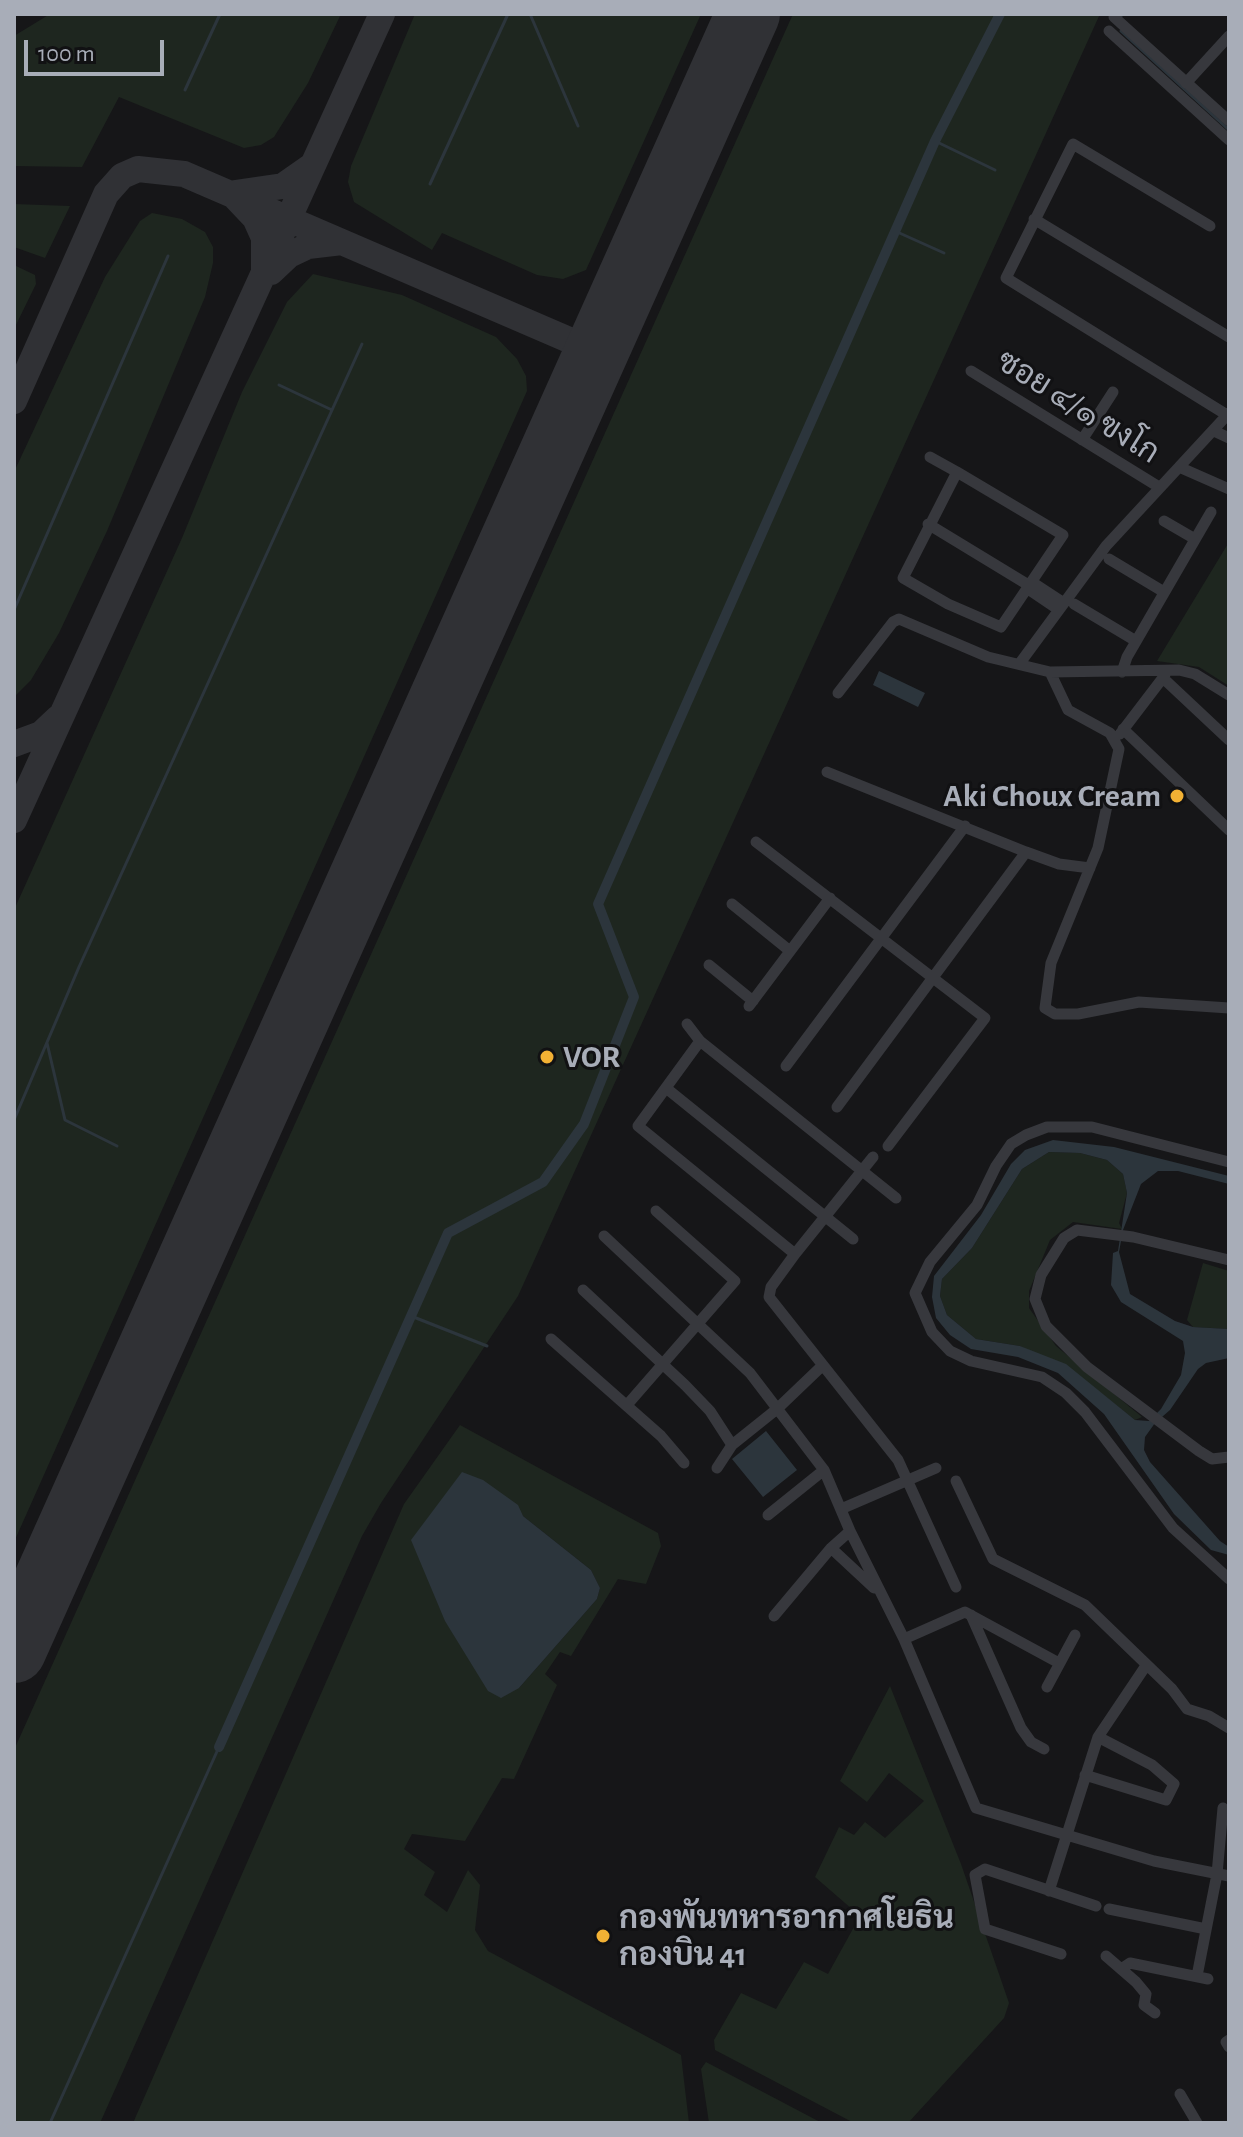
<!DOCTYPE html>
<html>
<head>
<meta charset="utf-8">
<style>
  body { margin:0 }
  #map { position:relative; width:1243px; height:2137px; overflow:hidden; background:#161618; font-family:"Alegreya Sans",sans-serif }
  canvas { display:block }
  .frame { position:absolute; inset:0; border:16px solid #a8adb8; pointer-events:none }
  .scale { position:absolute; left:24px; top:40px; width:140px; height:36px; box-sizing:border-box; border:4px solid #a8adb8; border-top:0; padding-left:10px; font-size:24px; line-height:28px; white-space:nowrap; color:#a8adb8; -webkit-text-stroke:6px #111113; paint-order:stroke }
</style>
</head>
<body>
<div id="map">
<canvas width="1243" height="2137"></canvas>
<div class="frame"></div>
<div class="scale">100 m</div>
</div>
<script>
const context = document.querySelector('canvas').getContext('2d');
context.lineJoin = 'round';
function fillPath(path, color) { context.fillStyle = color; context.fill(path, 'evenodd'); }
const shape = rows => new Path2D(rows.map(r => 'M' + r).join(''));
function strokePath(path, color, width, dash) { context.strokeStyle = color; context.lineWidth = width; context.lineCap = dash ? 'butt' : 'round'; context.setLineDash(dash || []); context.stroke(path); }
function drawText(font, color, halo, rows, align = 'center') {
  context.font = font + ' "Alegreya Sans",Sarabun,sans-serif'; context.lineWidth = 6; context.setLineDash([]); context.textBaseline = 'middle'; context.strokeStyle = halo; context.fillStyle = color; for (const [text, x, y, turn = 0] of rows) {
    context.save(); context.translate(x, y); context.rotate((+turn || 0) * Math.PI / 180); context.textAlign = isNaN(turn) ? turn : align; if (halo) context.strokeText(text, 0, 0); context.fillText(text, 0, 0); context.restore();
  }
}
fillPath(shape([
  [50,14,341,14,308,83,274,137,261,145,244,148,119,97,82,167,14,166,14,36],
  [415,14,701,14,586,270,563,279,537,275,442,233,432,250,354,202,348,182,351,166],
  [793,14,1100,14,518,1296,381,1503,362,1536,100,2123,14,2123,14,1750],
  [14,204,70,206,45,258,14,247],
  [152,213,182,219,205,232,213,247,213,263,205,297,107,531,59,633,31,680,14,697,14,472,105,277,140,221],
  [14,265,35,275,36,284,14,329],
  [313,274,402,295,496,337,517,359,526,376,527,391,14,1542,14,910,182,538,242,392,287,302],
  [1229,542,1229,686,1199,667,1157,661],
  [1049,1152,1080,1153,1107,1160,1123,1174,1127,1193,1119,1223,1122,1229,1073,1222,1050,1240,1029,1291,1029,1308,1056,1346,1142,1417,1135,1420,1092,1386,1020,1346,976,1339,947,1315,940,1296,942,1279,972,1248,1022,1169],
  [1203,1263,1229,1271,1229,1329,1193,1327,1187,1320],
  [460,1425,658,1533,661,1546,646,1584,618,1579,571,1656,560,1652,545,1674,557,1685,514,1779,502,1778,465,1841,412,1834,404,1849,435,1872,424,1895,447,1912,468,1870,480,1885,475,1930,488,1951,681,2055,689,2123,133,2123,404,1504],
  [523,1516,591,1570,600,1588,597,1599,519,1688],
  [890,1686,961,1864,1009,2003,1004,2018,908,2123,854,2123,715,2050,714,2040,741,1993,776,2009,804,1962,828,1974,860,1916,815,1877,839,1827,854,1835,865,1822,885,1838,924,1801,889,1773,867,1802,840,1781],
  [706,2062,822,2123,709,2123,701,2069]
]), '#1e261f');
fillPath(shape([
  [879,671,925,693,918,707,873,685],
  [1053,1140,1114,1147,1229,1176,1229,1184,1178,1171,1158,1171,1141,1184,1123,1230,1119,1252,1130,1294,1175,1321,1193,1327,1229,1329,1229,1358,1206,1363,1198,1369,1170,1410,1155,1423,1145,1437,1144,1450,1150,1462,1220,1541,1229,1547,1229,1555,1211,1550,1174,1514,1104,1414,1058,1373,1018,1357,971,1349,950,1335,936,1318,932,1297,934,1276,981,1215,1011,1164,1025,1150],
  [1049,1152,1080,1153,1107,1160,1123,1174,1127,1193,1118,1251,1113,1253,1111,1285,1121,1302,1183,1341,1185,1353,1181,1375,1161,1409,1149,1421,1135,1420,1066,1364,1020,1346,976,1339,947,1315,940,1296,942,1279,972,1248,1022,1169],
  [766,1431,797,1470,763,1497,732,1459],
  [462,1472,483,1480,518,1505,523,1516,591,1570,600,1588,597,1599,519,1688,501,1698,488,1691,445,1621,411,1540]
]), '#2c353c');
strokePath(shape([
  [530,14,578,126],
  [1121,16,1122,14],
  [1121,31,1229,130],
  [185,90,220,14],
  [935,141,995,170],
  [430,184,508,14],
  [895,231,944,253],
  [279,385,332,410],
  [14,610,168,256],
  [47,1043,65,1120,117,1146],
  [14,1120,79,967,362,344],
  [411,1316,487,1346],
  [50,2123,219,1747]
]), '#2c353c', 3);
strokePath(shape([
  [219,1747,448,1233,543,1182,584,1124,634,997,598,904,935,141,1000,14]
]), '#2c353c', 10);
strokePath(shape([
  [235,193,283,186,313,165],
  [236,198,255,218,264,238,264,269],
  [271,272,289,255,308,246,342,242],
  [14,401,106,194,122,176,138,169,184,174,597,352],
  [14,744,41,734,58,718],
  [14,820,382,14]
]), '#303135', 26);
strokePath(shape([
  [14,1651,748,14]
]), '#303135', 64);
strokePath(shape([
  [1114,17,1229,121],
  [1109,31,1229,140],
  [1186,83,1229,36],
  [1034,219,1229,337],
  [1210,226,1073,144,1006,278,1227,415],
  [971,371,1159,487],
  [1214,431,1229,438],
  [1082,440,1113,392],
  [930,457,957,472,1063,535,1001,627,948,604,903,578,957,472],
  [1179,467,1229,489],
  [1164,521,1195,539],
  [928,524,1030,586],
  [1109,559,1164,592],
  [1032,582,1064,603],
  [1028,589,1059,610],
  [1074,604,1136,641],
  [1020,663,1106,546,1229,413],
  [1050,672,1068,710,1110,733,1119,749,1098,848,1051,963,1045,1008,1055,1014,1078,1014,1139,1002,1229,1008],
  [1122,672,1127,657,1211,512],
  [1164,679,1229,740],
  [838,693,893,622,899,619,988,657,1050,672,1179,670,1195,674,1229,695],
  [1123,729,1229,830],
  [1120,734,1165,675],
  [827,772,1026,852,1059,864,1090,868],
  [756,842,985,1018,888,1146],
  [732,904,790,951],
  [709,965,753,1001],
  [749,1006,830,898],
  [687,1024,700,1041,896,1198],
  [700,1041,638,1126,795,1254],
  [786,1066,965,826],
  [666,1088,853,1239],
  [837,1107,1026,852],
  [873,1157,795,1254,771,1287,769,1297,898,1460,956,1587],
  [1229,1162,1092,1127,1047,1127,1026,1135,1011,1144,996,1166,977,1205,930,1262,915,1293,932,1332,950,1351,971,1361,1042,1377,1066,1393,1085,1412,1173,1528,1229,1579],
  [604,1236,750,1373,824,1470,850,1531,904,1639,976,1808,1154,1861,1229,1876],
  [1229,1260,1133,1237,1077,1230,1064,1238,1041,1275,1035,1299,1046,1326,1087,1367,1199,1451,1212,1459,1229,1457],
  [583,1290,685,1385,710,1411,732,1445],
  [551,1339,661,1436,684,1463],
  [627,1405,735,1281,656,1211],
  [717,1468,732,1445,777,1409,823,1365],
  [956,1481,993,1559,1085,1605,1172,1689,1187,1709,1209,1716,1229,1728],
  [841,1509,936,1468],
  [768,1515,824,1470],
  [831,1548,874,1588],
  [971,1615,1021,1728,1031,1742,1044,1749],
  [774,1616,831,1548,850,1531],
  [904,1639,965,1612,1059,1663],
  [1047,1687,1075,1635],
  [1085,1775,1166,1800,1174,1784,1152,1765,1098,1737],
  [1049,1891,1098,1737,1145,1667],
  [1109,1909,1206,1929],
  [1061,1954,985,1929,975,1875,985,1869,1096,1906],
  [1106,1956,1136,1982,1146,1994,1144,2005,1155,2013],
  [1121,1969,1130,1963,1208,1979],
  [1197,1976,1217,1874,1223,1808],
  [1229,2040,1226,2042,1229,2047],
  [1180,2094,1197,2123]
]), '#37383d', 11);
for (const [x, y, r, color] of [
  [1177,796,8,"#f2b134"],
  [547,1057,8,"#f2b134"],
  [603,1936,8,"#f2b134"]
]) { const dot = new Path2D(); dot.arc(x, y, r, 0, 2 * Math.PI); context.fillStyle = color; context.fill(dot); strokePath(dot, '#111113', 3); }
drawText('32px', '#a8adb8', '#111113', [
  ["ซอย ๔/๑ ฃงโก",1078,407,32]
]);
drawText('bold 32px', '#a8adb8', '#111113', [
  ["Aki Choux Cream",1161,796,"right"],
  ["VOR",563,1057],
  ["กองพันทหารอากาศโยธิน",619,1918],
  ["กองบิน 41",619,1955]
], 'left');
</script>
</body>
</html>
